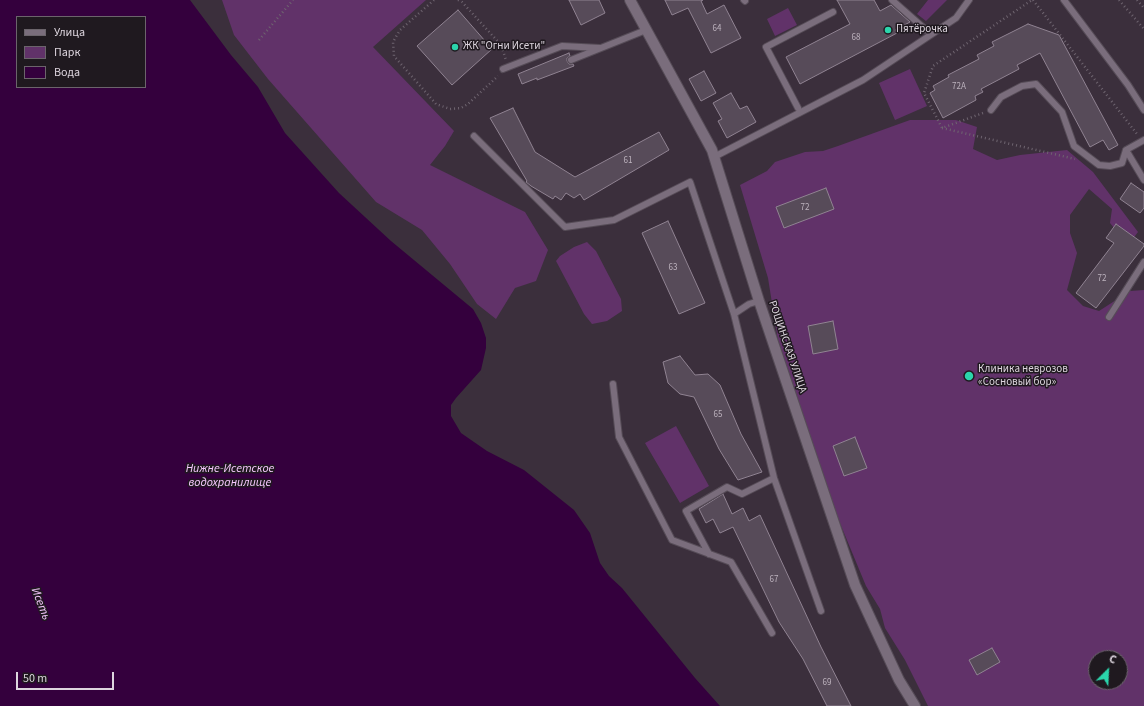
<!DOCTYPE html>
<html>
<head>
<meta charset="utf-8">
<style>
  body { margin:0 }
  #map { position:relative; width:1144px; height:706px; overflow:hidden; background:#3b2f3c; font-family:"Source Sans 3",sans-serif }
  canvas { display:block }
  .legend { position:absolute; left:16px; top:16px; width:130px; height:72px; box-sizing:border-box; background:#1f191f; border:1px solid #6b646b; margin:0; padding:5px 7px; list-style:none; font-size:12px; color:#ddd5de }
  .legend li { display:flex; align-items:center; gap:8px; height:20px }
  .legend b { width:20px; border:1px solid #6b646b }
  .north { position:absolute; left:1088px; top:650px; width:40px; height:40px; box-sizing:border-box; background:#1f191f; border:1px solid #6b646b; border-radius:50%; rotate:24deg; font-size:11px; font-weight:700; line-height:16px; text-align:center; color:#ddd5de }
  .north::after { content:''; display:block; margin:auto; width:14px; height:18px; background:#2bd5ac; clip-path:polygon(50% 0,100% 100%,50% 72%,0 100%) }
  .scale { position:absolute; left:16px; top:672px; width:98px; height:18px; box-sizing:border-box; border:2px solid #ddd5de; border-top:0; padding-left:5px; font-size:12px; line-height:14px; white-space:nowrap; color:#ddd5de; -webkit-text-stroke:3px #1f191f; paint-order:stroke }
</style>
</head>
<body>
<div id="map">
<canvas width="1144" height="706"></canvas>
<ul class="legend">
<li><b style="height:5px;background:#7a6d7c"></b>Улица</li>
<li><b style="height:11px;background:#613269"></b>Парк</li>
<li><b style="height:11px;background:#34003d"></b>Вода</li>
</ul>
<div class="north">С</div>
<div class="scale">50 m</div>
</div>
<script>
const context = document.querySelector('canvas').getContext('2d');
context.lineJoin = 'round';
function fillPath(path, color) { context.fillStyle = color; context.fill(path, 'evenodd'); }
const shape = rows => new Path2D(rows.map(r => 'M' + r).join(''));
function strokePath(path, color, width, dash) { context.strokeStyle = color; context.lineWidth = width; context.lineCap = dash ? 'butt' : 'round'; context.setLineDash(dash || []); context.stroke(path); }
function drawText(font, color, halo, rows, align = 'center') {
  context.font = font + ' "Source Sans 3",sans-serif'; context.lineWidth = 3; context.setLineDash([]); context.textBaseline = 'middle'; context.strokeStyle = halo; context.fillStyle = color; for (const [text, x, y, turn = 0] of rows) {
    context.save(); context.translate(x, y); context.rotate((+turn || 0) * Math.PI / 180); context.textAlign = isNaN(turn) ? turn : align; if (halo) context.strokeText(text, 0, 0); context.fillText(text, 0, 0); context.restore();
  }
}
fillPath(shape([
  [222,0,426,0,373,47,454,131,445,146,430,165,525,212,548,250,536,281,515,288,496,319,477,304,450,264,422,230,376,202,268,79,234,35],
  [928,0,947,0,926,21,917,14],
  [788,8,797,25,775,36,767,19],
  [910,69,927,106,895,120,879,83],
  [910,120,956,120,977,127,973,149,997,160,1020,155,1067,150,1093,172,1138,232,1132,240,1119,234,1110,223,1112,209,1089,189,1070,215,1070,233,1077,253,1067,290,1083,306,1099,311,1130,291,1144,290,1144,706,928,706,905,660,885,628,880,609,866,586,825,487,782,366,768,278,740,185,767,171,775,162,805,152,823,151,838,146],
  [1096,658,1120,658,1120,682,1096,682],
  [587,242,596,251,621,299,622,311,607,321,592,324,584,314,556,261,560,256,574,247],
  [676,426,709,486,680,503,645,443]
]), '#613269');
fillPath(shape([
  [0,0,190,0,231,55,258,87,285,133,339,193,391,241,473,309,481,323,486,338,486,348,481,370,456,398,451,405,451,416,461,433,487,451,524,470,574,510,590,533,600,563,609,576,622,588,695,678,720,706,0,706],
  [17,17,145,17,145,87,17,87]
]), '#34003d');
const building = shape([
  [569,0,599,0,605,13,581,25,569,0],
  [665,0,703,0,701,1,707,14,724,5,741,38,711,53,688,8,672,15,665,0],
  [837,0,874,0,880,11,891,5,910,22,895,30,897,33,800,84,786,57,850,24,837,0],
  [458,10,492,49,452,85,417,46,458,10],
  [1028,24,1059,35,1118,145,1109,150,1103,140,1090,147,1040,53,1017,65,1019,69,981,89,983,92,975,96,976,100,943,118,930,93,935,90,933,86,949,77,948,75,979,59,977,55,994,46,992,42,1028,24],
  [569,53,570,56,567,58,567,61,569,64,573,64,574,66,537,80,537,78,522,84,518,74,569,53],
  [704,71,716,93,701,101,689,79,704,71],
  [731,93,740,109,747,106,756,122,727,138,718,121,722,119,713,103,731,93],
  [513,108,535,152,575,177,659,132,669,150,584,200,580,194,574,198,566,193,561,200,555,196,553,199,531,186,526,182,527,181,490,118,513,108],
  [1131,183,1144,192,1144,208,1140,213,1120,199,1131,183],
  [826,188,834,209,784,228,776,207,826,188],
  [668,221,705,303,679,314,642,233,668,221],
  [1116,224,1144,244,1144,246,1096,308,1076,293,1114,243,1106,238,1116,224],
  [833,321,838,349,813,354,808,326,833,321],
  [680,356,695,375,708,374,720,385,741,434,762,472,738,480,719,449,694,397,680,394,668,383,663,362,680,356],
  [855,437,867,468,844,476,833,446,855,437],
  [723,494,732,514,743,508,749,521,760,515,821,647,851,706,827,706,803,659,779,622,733,527,720,533,713,519,706,523,699,509,723,494],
  [992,648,1000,662,977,675,969,660,992,648]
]);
fillPath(building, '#574b59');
strokePath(building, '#908392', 1);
const service = shape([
  [744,0,745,1],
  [892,0,926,30],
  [1064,0,1128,85,1144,110],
  [571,60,646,30],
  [503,69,562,46,600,48],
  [798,108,766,47,833,12],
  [991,110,1001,97,1022,86,1036,84,1062,112,1074,146,1099,165,1110,166,1122,163,1126,150,1144,140],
  [474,136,565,227,614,220,690,182,734,314,774,478,821,611],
  [1126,150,1144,180],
  [714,157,863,80,956,18,969,0],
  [734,314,749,304,759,301],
  [1109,317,1144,262],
  [613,384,619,437,672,540,731,562,772,633],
  [709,554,686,511,727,487,742,494,774,478]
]);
const minor = shape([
  [630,0,712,150,759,301,855,585,899,680,915,706]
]);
strokePath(service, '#564c57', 8);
strokePath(minor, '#564c57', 12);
strokePath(shape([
  [434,0,400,30,393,42,394,56,436,104,450,109,461,108,468,104,498,76],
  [458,0,462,2,501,45,506,60],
  [1033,0,1137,134],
  [1119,0,1144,29],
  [1137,0,1144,8],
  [259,40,293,0],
  [983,113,942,128,924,93,933,66,1032,0],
  [942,128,1075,159]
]), '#6f6570', 2.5, [1, 3]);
strokePath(service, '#7a6d7c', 6);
strokePath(minor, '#7a6d7c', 10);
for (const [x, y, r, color] of [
  [888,30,4,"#2bd5ac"],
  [455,47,4,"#2bd5ac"],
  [969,376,5,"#2bd5ac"]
]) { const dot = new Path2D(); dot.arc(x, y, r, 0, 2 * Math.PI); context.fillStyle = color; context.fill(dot); strokePath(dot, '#1f191f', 1.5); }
drawText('9px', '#bcb2bd', null, [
  ["64",717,29],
  ["68",856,38],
  ["72А",959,87],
  ["61",628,161],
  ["72",805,208],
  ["63",673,268],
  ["72",1102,279],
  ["65",718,415],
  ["67",774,580],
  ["69",827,683]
]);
drawText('11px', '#ddd5de', '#1f191f', [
  ["Пятёрочка",896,30],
  ["ЖК \"Огни Исети\"",463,47],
  ["Клиника неврозов",978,370],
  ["«Сосновый бор»",978,383]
], 'left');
drawText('11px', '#ddd5de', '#1f191f', [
  ["РОЩИНСКАЯ УЛИЦА",787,347,71]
]);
drawText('italic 12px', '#f6c7fe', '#1f191f', [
  ["Нижне-Исетское",230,469],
  ["водохранилище",230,483],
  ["Исеть",40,604,69]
]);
</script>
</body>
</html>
